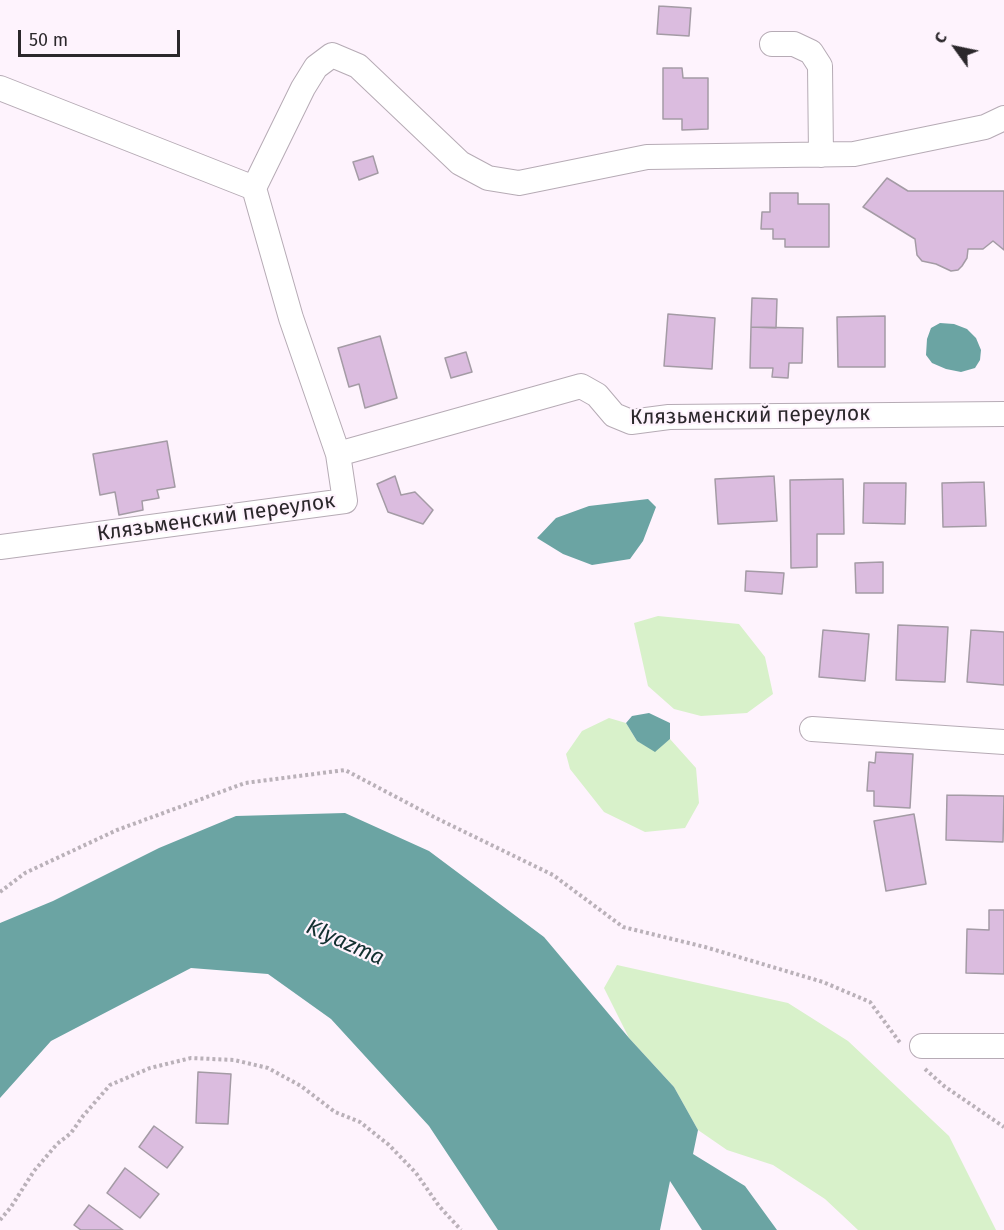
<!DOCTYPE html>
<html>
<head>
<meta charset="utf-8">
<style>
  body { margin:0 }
  #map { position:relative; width:1004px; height:1230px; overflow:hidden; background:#fef3fd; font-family:"Fira Sans",sans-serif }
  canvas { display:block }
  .north { position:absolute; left:926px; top:18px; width:60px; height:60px; -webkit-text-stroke:4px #fef3fd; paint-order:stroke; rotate:303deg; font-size:16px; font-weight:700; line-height:24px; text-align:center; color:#2b272b }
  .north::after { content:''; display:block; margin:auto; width:21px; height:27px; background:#2b272b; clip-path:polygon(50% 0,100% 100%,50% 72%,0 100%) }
  .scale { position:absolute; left:18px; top:30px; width:162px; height:27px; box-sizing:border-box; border:3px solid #2b272b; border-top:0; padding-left:8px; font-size:18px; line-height:21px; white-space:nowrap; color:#2b272b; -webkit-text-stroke:4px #fef3fd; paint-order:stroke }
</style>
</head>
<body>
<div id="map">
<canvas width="1004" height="1230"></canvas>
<div class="north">С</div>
<div class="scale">50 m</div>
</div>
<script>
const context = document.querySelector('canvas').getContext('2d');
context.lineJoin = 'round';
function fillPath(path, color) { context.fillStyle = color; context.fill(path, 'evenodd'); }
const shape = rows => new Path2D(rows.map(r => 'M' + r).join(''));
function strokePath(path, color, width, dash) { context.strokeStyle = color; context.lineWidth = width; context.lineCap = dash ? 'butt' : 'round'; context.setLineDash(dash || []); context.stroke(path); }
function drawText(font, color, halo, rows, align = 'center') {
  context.font = font + ' "Fira Sans",sans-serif'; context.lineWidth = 4.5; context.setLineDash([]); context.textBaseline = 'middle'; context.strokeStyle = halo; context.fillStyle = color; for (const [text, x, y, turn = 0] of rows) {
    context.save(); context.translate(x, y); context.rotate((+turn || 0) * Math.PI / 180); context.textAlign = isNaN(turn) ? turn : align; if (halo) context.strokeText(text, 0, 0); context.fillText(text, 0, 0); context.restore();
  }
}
fillPath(shape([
  [658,616,739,624,765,657,773,694,747,713,701,716,674,709,648,686,634,623],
  [609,718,626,723,637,741,655,751,670,739,696,768,699,803,685,828,645,832,604,812,570,769,566,754,582,731],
  [617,965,788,1003,848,1041,949,1136,996,1230,858,1230,825,1199,773,1165,727,1150,698,1130,674,1087,629,1038,604,988]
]), '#d8f1ca');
fillPath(shape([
  [940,323,954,324,967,329,976,338,981,350,980,360,975,368,961,372,946,369,932,363,926,355,927,339,931,328],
  [648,499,656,507,643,541,630,559,592,565,563,554,537,538,556,518,589,506],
  [649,713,670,723,670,739,655,752,637,741,626,723,632,716],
  [345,813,429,851,544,937,629,1038,674,1087,698,1130,693,1154,745,1186,777,1230,702,1230,670,1181,660,1230,498,1230,429,1126,331,1019,268,974,191,968,51,1041,0,1098,0,923,53,901,159,848,236,816]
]), '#6ba4a3');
const building = shape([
  [659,6,691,8,689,36,657,34,659,6],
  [663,68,682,68,683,78,708,78,708,129,682,130,682,119,663,119,663,68],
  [373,156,378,173,359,180,353,162,373,156],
  [887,178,908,191,1004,191,1004,250,993,241,983,249,968,249,967,258,962,266,958,270,951,271,936,264,922,261,917,255,915,239,863,207,887,178],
  [770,193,798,193,798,204,829,204,829,247,785,247,785,239,773,239,773,229,761,229,762,212,770,212,770,193],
  [752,298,777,299,776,328,751,327,752,298],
  [668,314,715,318,712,369,664,366,668,314],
  [885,316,885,367,838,367,837,317,885,316],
  [751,327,803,328,802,363,789,363,788,378,772,377,773,368,750,368,751,327],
  [380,336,397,398,365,408,359,384,349,387,338,348,380,336],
  [466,352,472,372,451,378,445,358,466,352],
  [167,441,175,487,157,490,159,498,142,501,143,510,119,515,115,492,100,495,93,454,167,441],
  [395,476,401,495,415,492,433,510,423,524,388,512,377,484,395,476],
  [774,476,777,521,718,524,715,479,774,476],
  [843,479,844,534,817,534,817,567,791,568,790,480,843,479],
  [984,482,986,526,943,527,942,483,984,482],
  [864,483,906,483,905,524,863,523,864,483],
  [883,562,883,593,856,593,855,563,883,562],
  [746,571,784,573,782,594,745,591,746,571],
  [898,625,948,627,945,682,896,680,898,625],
  [823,630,869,634,865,681,819,677,823,630],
  [971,630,1004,632,1004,685,967,682,971,630],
  [876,752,913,754,910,808,874,806,874,791,867,791,869,762,875,763,876,752],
  [947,795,1004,796,1003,842,946,840,947,795],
  [914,814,926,884,886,891,874,821,914,814],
  [989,910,1004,910,1004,974,966,973,967,929,989,930,989,910],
  [198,1072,231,1074,228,1124,196,1123,198,1072],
  [154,1126,183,1147,167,1168,139,1147,154,1126],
  [125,1168,159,1194,140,1218,107,1193,125,1168],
  [89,1205,123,1230,81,1230,74,1225,89,1205]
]);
fillPath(building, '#dbbcdf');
strokePath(building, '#a49ba5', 1.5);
const minor = shape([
  [772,44,794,44,811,52,820,66,821,155],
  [0,88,254,188,303,88,316,67,332,55,358,66,460,163,488,178,519,183,647,157,854,154,985,127,1004,118],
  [254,188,291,318,338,454],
  [0,547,345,501,338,454,581,386,597,395,614,415,631,422,669,417,1004,414],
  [812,729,1004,742],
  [922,1046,1004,1046]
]);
strokePath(minor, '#b6abb5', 26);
strokePath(shape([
  [0,892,25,873,117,830,245,783,345,770,436,818,553,875,623,927,705,947,823,982,870,1002,901,1044],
  [925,1069,944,1086,1004,1127],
  [0,1220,11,1207,34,1171,57,1144,71,1133,83,1116,110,1085,150,1068,191,1058,234,1060,268,1068,301,1086,335,1112,360,1122,389,1145,416,1173,439,1206,461,1230]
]), '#bab1b9', 4, [3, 3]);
strokePath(minor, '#fff', 24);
drawText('21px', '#2b272b', '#fef3fd', [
  ["Клязьменский переулок",750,416,-1],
  ["Клязьменский переулок",216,518,-8]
]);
drawText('italic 22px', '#123030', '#fef3fd', [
  ["Klyazma",345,943,24]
]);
</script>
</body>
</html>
